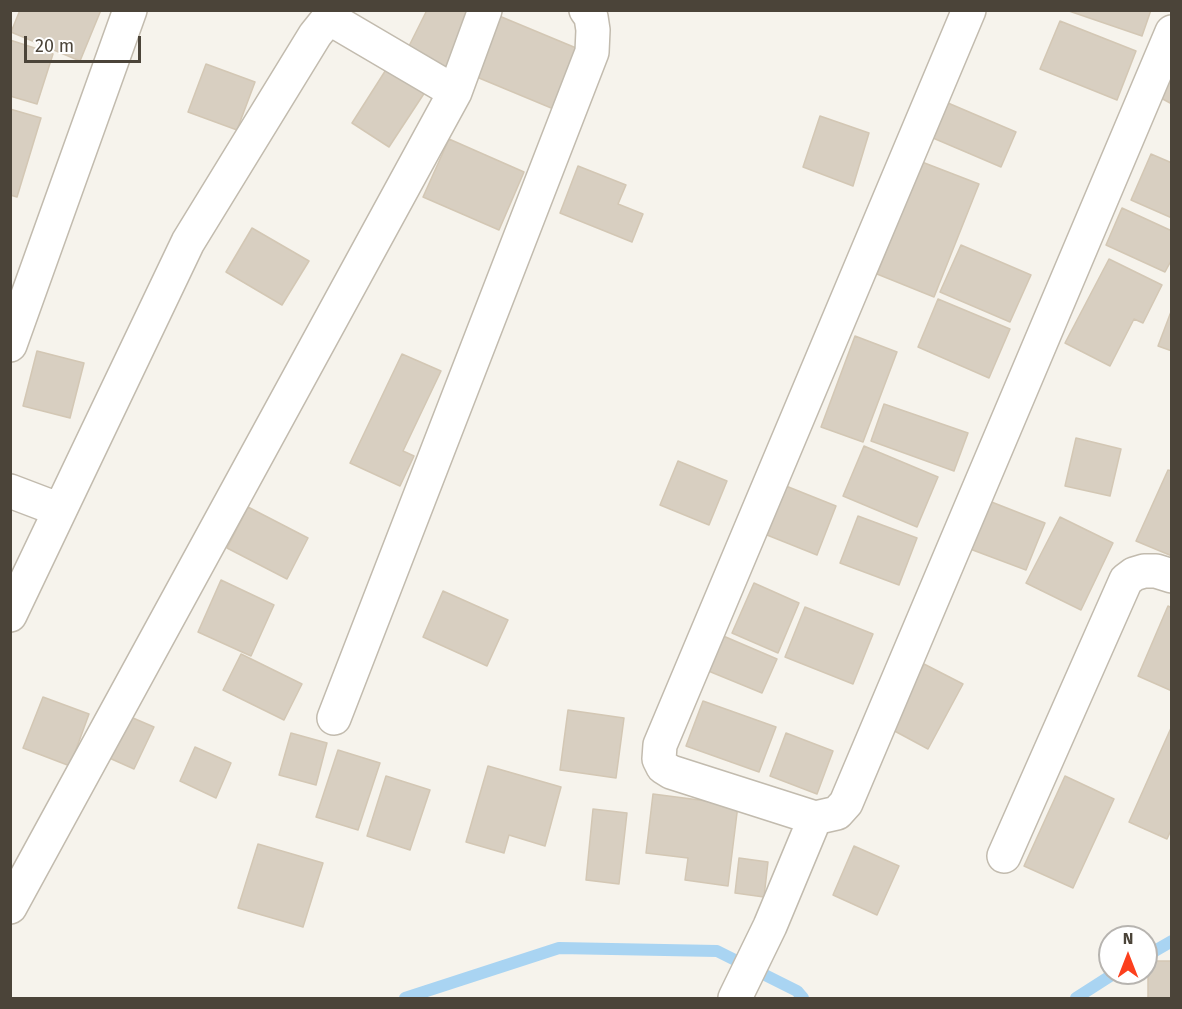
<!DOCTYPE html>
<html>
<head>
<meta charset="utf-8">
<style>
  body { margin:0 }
  #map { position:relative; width:1182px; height:1009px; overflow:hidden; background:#f6f3ec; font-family:"Fira Sans",sans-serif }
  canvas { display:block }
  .frame { position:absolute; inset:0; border:12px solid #4b4439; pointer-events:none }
  .north { position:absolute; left:1098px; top:925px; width:60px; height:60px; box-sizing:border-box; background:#fff; border:2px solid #b7b4b0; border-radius:50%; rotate:0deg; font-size:16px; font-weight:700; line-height:24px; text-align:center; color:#4b4439 }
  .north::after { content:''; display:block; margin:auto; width:21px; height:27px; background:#fc3f1d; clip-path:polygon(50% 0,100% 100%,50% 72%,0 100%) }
  .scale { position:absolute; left:24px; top:36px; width:117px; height:27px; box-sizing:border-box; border:3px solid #4b4439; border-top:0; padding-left:8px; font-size:18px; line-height:21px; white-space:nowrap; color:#4b4439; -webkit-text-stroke:4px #fff; paint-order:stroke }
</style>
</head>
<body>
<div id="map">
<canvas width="1182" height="1009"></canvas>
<div class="frame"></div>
<div class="north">N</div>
<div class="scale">20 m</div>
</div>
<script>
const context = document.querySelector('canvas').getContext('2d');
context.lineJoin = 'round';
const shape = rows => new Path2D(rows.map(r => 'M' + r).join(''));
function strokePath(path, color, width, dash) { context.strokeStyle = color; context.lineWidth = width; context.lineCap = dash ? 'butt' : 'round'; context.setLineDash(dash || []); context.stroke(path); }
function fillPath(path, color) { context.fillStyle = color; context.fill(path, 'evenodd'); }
strokePath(shape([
  [1146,956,1172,941],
  [405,998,559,948,717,951,797,991,803,998],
  [1076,998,1115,973]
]), '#a9d4f2', 12);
const building = shape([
  [20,10,101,10,80,61,11,32,20,10],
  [427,10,465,10,478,17,453,72,407,50,427,10],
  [1066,10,1151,10,1142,36,1066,10],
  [492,13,581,50,556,110,467,73,492,13],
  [1060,21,1136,51,1117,100,1040,69,1060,21],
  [10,40,53,54,37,104,10,96,10,40],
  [206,64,255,82,237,130,188,112,206,64],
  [389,65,427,89,389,147,352,123,389,65],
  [1172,66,1172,104,1157,96,1172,66],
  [948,103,1016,132,1001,167,933,138,948,103],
  [10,109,41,118,17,197,10,195,10,109],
  [820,116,869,133,853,186,803,167,820,116],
  [449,139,524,172,499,230,423,197,449,139],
  [1151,154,1172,163,1172,218,1131,200,1151,154],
  [922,162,979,184,934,297,877,274,922,162],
  [578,166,626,185,618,204,643,214,632,242,560,213,578,166],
  [1122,208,1172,231,1172,259,1165,272,1106,245,1122,208],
  [252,228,309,261,282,305,226,272,252,228],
  [961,245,1031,275,1010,322,940,292,961,245],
  [1109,259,1162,285,1143,323,1134,319,1110,366,1065,343,1109,259],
  [938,299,1010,329,989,378,918,347,938,299],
  [1172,309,1172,351,1158,346,1172,309],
  [855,336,897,352,863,442,821,427,855,336],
  [37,351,84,363,70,418,23,406,37,351],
  [402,354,441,371,403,451,414,456,400,486,350,463,402,354],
  [884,404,968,433,954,471,871,441,884,404],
  [1076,438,1121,449,1110,496,1065,486,1076,438],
  [864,446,938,477,917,527,843,496,864,446],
  [678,461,727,481,709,525,660,505,678,461],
  [1168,470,1172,471,1172,556,1136,541,1168,470],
  [786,486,836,506,817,555,767,535,786,486],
  [989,501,1045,523,1026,570,970,549,989,501],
  [248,507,308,538,287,579,227,548,248,507],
  [858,516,917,538,899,585,840,563,858,516],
  [1060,517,1113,543,1081,610,1026,583,1060,517],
  [221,580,274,605,251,656,198,632,221,580],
  [754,583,799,603,778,653,732,633,754,583],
  [443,591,508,620,487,666,423,637,443,591],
  [1168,606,1172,608,1172,691,1138,676,1168,606],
  [805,607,873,634,853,684,785,657,805,607],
  [721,635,777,659,762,693,706,670,721,635],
  [241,654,302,684,284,720,223,690,241,654],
  [924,664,963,684,928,749,889,728,924,664],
  [43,697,89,714,70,766,23,748,43,697],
  [703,701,776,727,759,772,686,746,703,701],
  [568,710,624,718,616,778,560,770,568,710],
  [126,715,154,727,134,769,107,757,126,715],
  [1171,728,1172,828,1167,839,1129,822,1171,728],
  [291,733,327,743,316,785,279,775,291,733],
  [786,733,833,751,817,794,770,776,786,733],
  [195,747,231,763,216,798,180,781,195,747],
  [338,750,380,763,358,830,316,817,338,750],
  [488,766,561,787,545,846,509,835,504,853,466,842,488,766],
  [386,776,430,790,410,850,367,836,386,776],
  [1065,776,1114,799,1073,888,1024,866,1065,776],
  [653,794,738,805,728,886,685,880,688,858,646,853,653,794],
  [593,809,627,813,619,884,586,880,593,809],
  [258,844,323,863,303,927,238,908,258,844],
  [854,846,899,866,877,915,833,895,854,846],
  [739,858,768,862,764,897,735,893,739,858],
  [1148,961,1172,961,1172,998,1148,998,1148,961]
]);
fillPath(building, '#d8cfc1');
strokePath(building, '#d3c7b4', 1.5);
const minor = shape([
  [969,10,660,745,659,759,663,767,671,772,815,818,837,813,846,803,1172,32],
  [329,18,455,92],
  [10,345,130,10],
  [10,491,60,510],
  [10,615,188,242,315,35,335,10],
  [334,718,592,52,593,30,591,17,586,10],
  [1004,856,1126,580,1134,574,1144,571,1156,571,1172,576],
  [10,907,455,92,485,10],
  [735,998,770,926,815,818]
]);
strokePath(minor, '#c2bbae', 36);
strokePath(minor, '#fff', 33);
</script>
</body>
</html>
